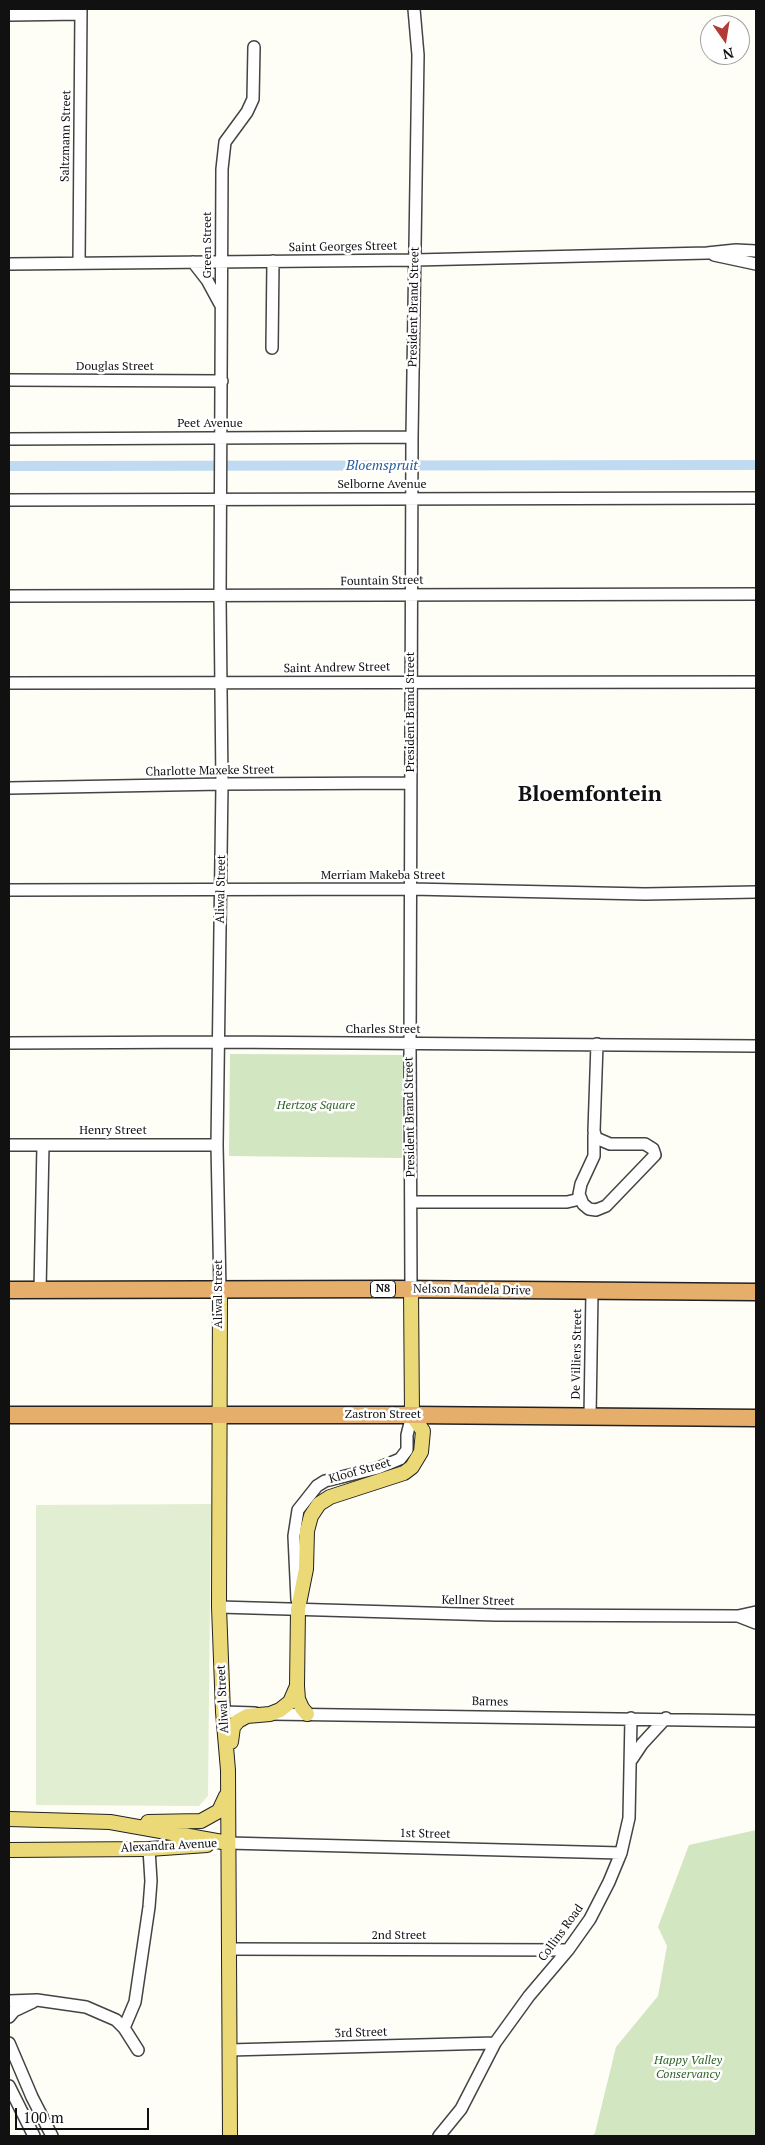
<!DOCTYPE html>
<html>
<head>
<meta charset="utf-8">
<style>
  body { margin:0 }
  #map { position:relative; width:765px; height:2145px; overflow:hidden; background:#fefdf6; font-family:"PT Serif",serif }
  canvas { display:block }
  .frame { position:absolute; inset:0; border:10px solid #111; pointer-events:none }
  .north { position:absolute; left:700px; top:15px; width:50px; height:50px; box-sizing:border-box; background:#fff; border:1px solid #a0a0a0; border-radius:50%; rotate:167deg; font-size:14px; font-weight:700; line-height:20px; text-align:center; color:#111 }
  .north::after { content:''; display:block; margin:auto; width:18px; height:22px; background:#b43a35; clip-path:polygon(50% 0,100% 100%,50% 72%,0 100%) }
  .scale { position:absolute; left:15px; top:2108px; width:134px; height:22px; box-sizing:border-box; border:2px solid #111; border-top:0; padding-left:6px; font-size:15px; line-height:18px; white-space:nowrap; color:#111; -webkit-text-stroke:4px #fff; paint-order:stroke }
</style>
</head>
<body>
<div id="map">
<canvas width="765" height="2145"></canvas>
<div class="frame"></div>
<div class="north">N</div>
<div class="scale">100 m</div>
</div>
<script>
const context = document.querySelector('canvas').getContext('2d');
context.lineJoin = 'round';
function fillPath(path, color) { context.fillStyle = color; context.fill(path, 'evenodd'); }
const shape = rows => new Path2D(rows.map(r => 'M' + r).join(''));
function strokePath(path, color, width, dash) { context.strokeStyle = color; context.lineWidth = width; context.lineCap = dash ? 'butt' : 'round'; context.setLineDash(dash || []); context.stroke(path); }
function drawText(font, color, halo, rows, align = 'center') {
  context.font = font + ' "PT Serif",serif'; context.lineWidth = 5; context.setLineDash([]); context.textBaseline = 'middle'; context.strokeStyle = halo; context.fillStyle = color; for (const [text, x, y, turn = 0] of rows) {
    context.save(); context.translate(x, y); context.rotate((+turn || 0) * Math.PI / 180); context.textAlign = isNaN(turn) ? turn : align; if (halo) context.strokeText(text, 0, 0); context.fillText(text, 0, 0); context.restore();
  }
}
fillPath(shape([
  [230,1054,403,1055,402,1158,229,1156],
  [756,1830,756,2136,592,2136,595,2133,616,2047,658,1996,667,1946,658,1927,689,1845]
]), '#d1e6c1');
fillPath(shape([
  [211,1504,208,1796,199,1806,36,1805,36,1505]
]), '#e2eed2');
strokePath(shape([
  [9,466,756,465]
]), '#bfdaf1', 10);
const minor = shape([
  [9,15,81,14],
  [714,255,756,264],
  [193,262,207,280,220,304],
  [79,263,81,9],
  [9,264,415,260,707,253,736,250,756,251],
  [272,348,273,261],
  [9,380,222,381],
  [9,439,412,437],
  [9,500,756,498],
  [9,596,756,594],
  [9,683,756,682],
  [9,788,222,784,411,783],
  [9,890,411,889,645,894,756,892],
  [9,1043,219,1042,756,1046],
  [594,1135,594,1156,581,1184,579,1194,583,1204,589,1209,596,1210,606,1206,655,1155,653,1149,645,1144,610,1144,596,1138,594,1131,597,1044],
  [9,1145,217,1145],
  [411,1202,567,1202,580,1199],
  [411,1289,410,1044,412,437,418,55,414,9],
  [40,1290,43,1145],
  [220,1290,217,1145,222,784,220,597,222,169,225,142,247,112,253,99,254,47],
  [590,1417,592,1292],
  [297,1600,294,1536,298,1510,317,1486,325,1481,378,1468,400,1459,407,1450,407,1435,412,1415],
  [219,1607,496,1615,738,1616,756,1612],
  [738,1616,756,1623],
  [223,1712,255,1713],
  [271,1714,756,1721],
  [632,1759,642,1744,666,1718],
  [228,1843,621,1853],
  [229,1949,568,1950],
  [9,2001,37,2000,86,2007,116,2020,124,2028,138,2050],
  [9,2017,14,2011,33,2002],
  [124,2028,135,2002,149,1907,151,1881,149,1849],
  [9,2043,32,2097,52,2136],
  [229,2050,495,2043],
  [9,2086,34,2136],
  [439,2136,461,2109,495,2043,529,1996,568,1950,590,1919,609,1882,621,1853,629,1818,631,1718]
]);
const major = shape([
  [220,1290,219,1607,223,1712,228,1770,230,2136],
  [297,1686,298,1699,302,1708,307,1714],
  [231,1742,233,1727,238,1721,247,1716,270,1714,280,1710,290,1702,297,1686,298,1609,306,1569,307,1531,311,1516,319,1504,330,1497,404,1473,412,1467,421,1452,423,1431,412,1415,411,1289],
  [9,1819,110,1822,228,1843],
  [148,1822,201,1821,219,1811,226,1796],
  [9,1850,149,1849,207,1845]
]);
const highway = shape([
  [9,1290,395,1289,756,1292],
  [9,1415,412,1415,756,1418]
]);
strokePath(minor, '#444', 14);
strokePath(major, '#222', 16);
strokePath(highway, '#222', 19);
strokePath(minor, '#fff', 11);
strokePath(major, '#ebd978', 14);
strokePath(highway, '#e6ae6b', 16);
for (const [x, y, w] of [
  [383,1289,25]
]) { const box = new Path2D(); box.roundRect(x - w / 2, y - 8.5, w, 17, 4); context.fillStyle = '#fff'; context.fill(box); strokePath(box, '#111', 1); }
drawText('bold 11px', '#111', null, [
  ["N8",383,1289]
]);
drawText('12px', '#111', '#fff', [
  ["Saltzmann Street",66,136,-89],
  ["Green Street",208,245,-90],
  ["Saint Georges Street",343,247,-1],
  ["President Brand Street",414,307,-89],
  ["Douglas Street",115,367],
  ["Peet Avenue",210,424],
  ["Selborne Avenue",382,485],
  ["Fountain Street",382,581,-1],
  ["Saint Andrew Street",337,668,-1],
  ["President Brand Street",411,712,-90],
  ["Charlotte Maxeke Street",210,771,-1],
  ["Merriam Makeba Street",383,876],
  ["Aliwal Street",221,889,-89],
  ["Charles Street",383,1030],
  ["President Brand Street",410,1117,-91],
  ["Henry Street",113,1131],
  ["Nelson Mandela Drive",472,1290,1],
  ["Aliwal Street",219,1294,-90],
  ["De Villiers Street",577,1354,-89],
  ["Zastron Street",383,1415],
  ["Kloof Street",360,1471,-16],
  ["Kellner Street",478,1601,1],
  ["Aliwal Street",223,1699,-93],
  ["Barnes",490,1702,1],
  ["1st Street",425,1834,1],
  ["Alexandra Avenue",169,1846,-3],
  ["Collins Road",561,1933,-54],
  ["2nd Street",399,1936],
  ["3rd Street",361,2033,-2]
]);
drawText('italic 12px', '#2e6326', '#fff', [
  ["Hertzog Square",316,1106],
  ["Happy Valley",688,2061],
  ["Conservancy",688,2075]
]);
drawText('italic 14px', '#255c98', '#fff', [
  ["Bloemspruit",382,466]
]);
drawText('bold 22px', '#111', '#fff', [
  ["Bloemfontein",590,795]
]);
</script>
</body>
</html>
